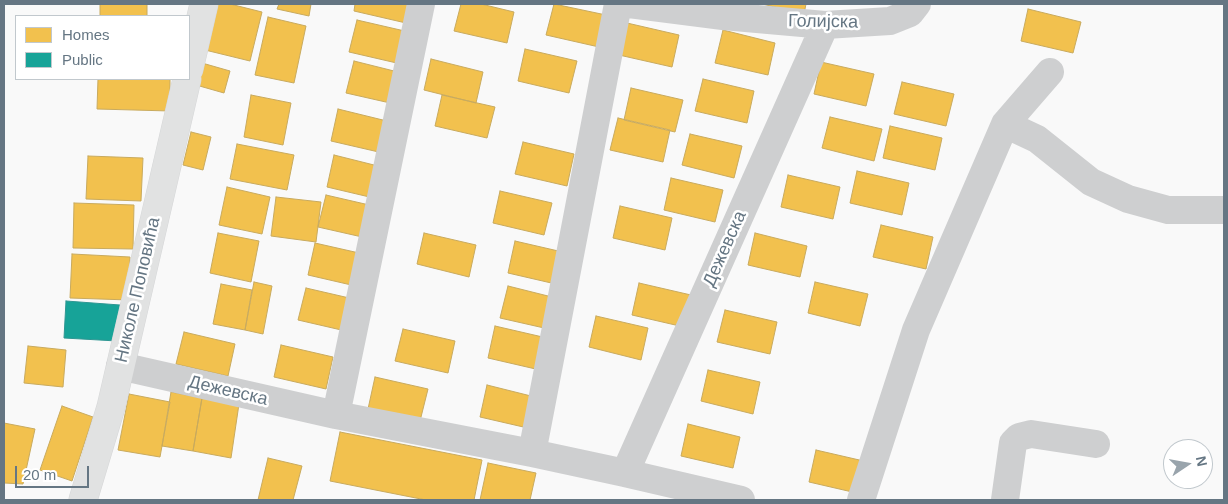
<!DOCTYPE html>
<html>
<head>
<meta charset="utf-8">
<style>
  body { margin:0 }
  #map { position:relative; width:1228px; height:504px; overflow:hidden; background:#f9f9f9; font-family:Helvetica,sans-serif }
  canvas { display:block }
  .frame { position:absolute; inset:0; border:5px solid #657683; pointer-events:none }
  .legend { position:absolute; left:15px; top:15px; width:175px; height:65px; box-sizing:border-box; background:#fff; border:1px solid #c1c8cd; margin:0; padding:6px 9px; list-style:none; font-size:15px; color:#657683 }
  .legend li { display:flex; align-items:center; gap:10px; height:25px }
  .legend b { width:25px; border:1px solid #c1c8cd }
  .north { position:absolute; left:1163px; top:439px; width:50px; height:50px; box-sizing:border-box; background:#fff; border:1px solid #c1c8cd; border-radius:50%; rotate:78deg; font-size:14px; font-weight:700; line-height:20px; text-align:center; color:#657683 }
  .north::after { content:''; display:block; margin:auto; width:18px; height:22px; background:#99a4ac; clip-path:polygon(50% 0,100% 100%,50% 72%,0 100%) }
  .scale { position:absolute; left:15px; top:466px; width:74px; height:22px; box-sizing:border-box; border:2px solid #657683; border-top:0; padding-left:6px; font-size:15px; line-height:18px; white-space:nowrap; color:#657683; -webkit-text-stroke:4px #fff; paint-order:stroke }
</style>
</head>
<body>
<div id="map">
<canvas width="1228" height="504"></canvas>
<div class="frame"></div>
<ul class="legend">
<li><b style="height:14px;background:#f2c14e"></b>Homes</li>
<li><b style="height:14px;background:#17a398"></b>Public</li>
</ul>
<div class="north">N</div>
<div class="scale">20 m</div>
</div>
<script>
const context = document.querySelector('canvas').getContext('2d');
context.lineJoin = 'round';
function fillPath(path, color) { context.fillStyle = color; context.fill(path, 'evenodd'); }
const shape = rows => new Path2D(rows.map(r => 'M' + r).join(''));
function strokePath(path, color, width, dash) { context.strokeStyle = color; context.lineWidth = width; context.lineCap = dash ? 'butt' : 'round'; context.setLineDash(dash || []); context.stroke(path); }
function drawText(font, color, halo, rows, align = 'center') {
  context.font = font + ' Helvetica,sans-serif'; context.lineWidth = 5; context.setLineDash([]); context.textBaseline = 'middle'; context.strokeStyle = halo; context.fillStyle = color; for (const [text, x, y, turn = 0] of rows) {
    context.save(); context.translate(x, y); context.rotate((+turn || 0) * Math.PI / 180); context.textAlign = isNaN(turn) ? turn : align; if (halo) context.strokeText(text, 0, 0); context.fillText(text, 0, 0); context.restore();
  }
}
const homes = shape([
  [100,4,147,4,147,16,100,16,100,4],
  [216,4,230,4,262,12,250,61,205,50,216,4],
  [279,4,311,4,309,16,277,9,279,4],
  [355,4,411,4,406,23,354,11,355,4],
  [461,4,481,4,514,12,507,43,454,31,461,4],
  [554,4,606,15,599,47,546,35,554,4],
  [762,4,806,4,804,14,762,4],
  [1028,9,1081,22,1073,53,1021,41,1028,9],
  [268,17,306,26,294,83,255,75,268,17],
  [357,20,409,32,401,64,349,52,357,20],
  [627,23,679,35,672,67,619,55,627,23],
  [723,30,775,43,768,75,715,63,723,30],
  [525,49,577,61,569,93,518,81,525,49],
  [431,59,483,72,476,103,424,90,431,59],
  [354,61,406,74,399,105,346,93,354,61],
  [821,62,874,74,866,106,814,94,821,62],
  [202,63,230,71,224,93,196,85,202,63],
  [98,79,170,79,170,111,97,109,98,79],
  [703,79,754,91,747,123,695,111,703,79],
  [902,82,954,94,946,126,894,114,902,82],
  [631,88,683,100,675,132,624,120,631,88],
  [251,95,291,103,283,145,244,137,251,95],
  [442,95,495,107,487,138,435,126,442,95],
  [338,109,391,122,383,153,331,141,338,109],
  [830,117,882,129,874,161,822,148,830,117],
  [618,118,670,130,663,162,610,150,618,118],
  [890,126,942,138,935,170,883,158,890,126],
  [191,132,211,137,203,170,183,165,191,132],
  [690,134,742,146,734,178,682,165,690,134],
  [523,142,574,154,567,186,515,174,523,142],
  [237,144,294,155,287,190,230,179,237,144],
  [334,155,386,168,378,199,327,187,334,155],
  [88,156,143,158,141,201,86,199,88,156],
  [857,171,909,183,902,215,850,203,857,171],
  [788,175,840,187,833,219,781,207,788,175],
  [671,178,723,190,715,222,664,210,671,178],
  [227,187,270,197,262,234,219,225,227,187],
  [500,191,552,203,544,235,493,223,500,191],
  [326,195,378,207,371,239,318,227,326,195],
  [276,197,321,202,316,242,271,236,276,197],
  [74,203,134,205,133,249,73,248,74,203],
  [620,206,672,218,665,250,613,238,620,206],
  [881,225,933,237,926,269,873,257,881,225],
  [218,233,259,241,251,282,210,273,218,233],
  [424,233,476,245,469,277,417,264,424,233],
  [755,233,807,246,800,277,748,265,755,233],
  [515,241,567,253,560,285,508,273,515,241],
  [315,243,368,255,360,287,308,275,315,243],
  [72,254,130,257,129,300,70,298,72,254],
  [254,282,272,286,263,334,245,330,254,282],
  [815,282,868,294,860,326,808,313,815,282],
  [639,283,691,295,684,327,632,315,639,283],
  [221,284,252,290,245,330,213,324,221,284],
  [508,286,560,299,553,330,500,318,508,286],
  [306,288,358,300,350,332,298,320,306,288],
  [725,310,777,322,770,354,717,342,725,310],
  [596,316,648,328,641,360,589,347,596,316],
  [495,326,547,338,540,370,488,358,495,326],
  [403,329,455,341,448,373,395,361,403,329],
  [184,332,235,344,228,376,176,364,184,332],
  [281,345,333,357,326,389,274,377,281,345],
  [28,346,66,350,63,387,24,383,28,346],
  [708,370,760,382,753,414,701,401,708,370],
  [375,377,428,389,420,421,368,409,375,377],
  [487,385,539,398,532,429,480,417,487,385],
  [171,392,202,398,193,451,162,446,171,392],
  [129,394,170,402,160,457,118,450,129,394],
  [202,398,239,404,231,458,193,451,202,398],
  [62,406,93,417,72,481,40,470,62,406],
  [4,423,35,429,23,484,4,483,4,423],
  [688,424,740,437,733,468,681,456,688,424],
  [340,432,482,460,474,500,426,500,330,481,340,432],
  [816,450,868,462,861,494,809,482,816,450],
  [268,458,302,466,293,500,258,500,268,458],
  [488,463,536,473,530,500,480,500,488,463]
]);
fillPath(homes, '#f2c14e');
strokePath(homes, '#c8aa5e', 1);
const public = shape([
  [66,301,120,305,117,341,64,338,66,301]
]);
fillPath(public, '#17a398');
strokePath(public, '#2e9692', 1);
const major = shape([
  [189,69,204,4],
  [83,500,111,407,187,79]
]);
strokePath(major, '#d5d6d7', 29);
strokePath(shape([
  [629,4,723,16,825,25,890,21,910,13,917,4],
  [1005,124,1037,139,1091,182,1128,199,1168,210,1224,210],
  [120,366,336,415,532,453,625,473,825,25],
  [336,415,421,4],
  [532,453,618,4],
  [625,473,741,500],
  [861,500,916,330,1005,124,1050,72],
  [1005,500,1013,443,1019,437,1031,434,1096,444]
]), '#cecfd0', 28);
strokePath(major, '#e1e2e2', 28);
drawText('18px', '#657683', '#fff', [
  ["Голијска",823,22,1],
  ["Дежевска",725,249,-66],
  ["Николе Поповића",138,290,-77],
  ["Дежевска",228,391,13]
]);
</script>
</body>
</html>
